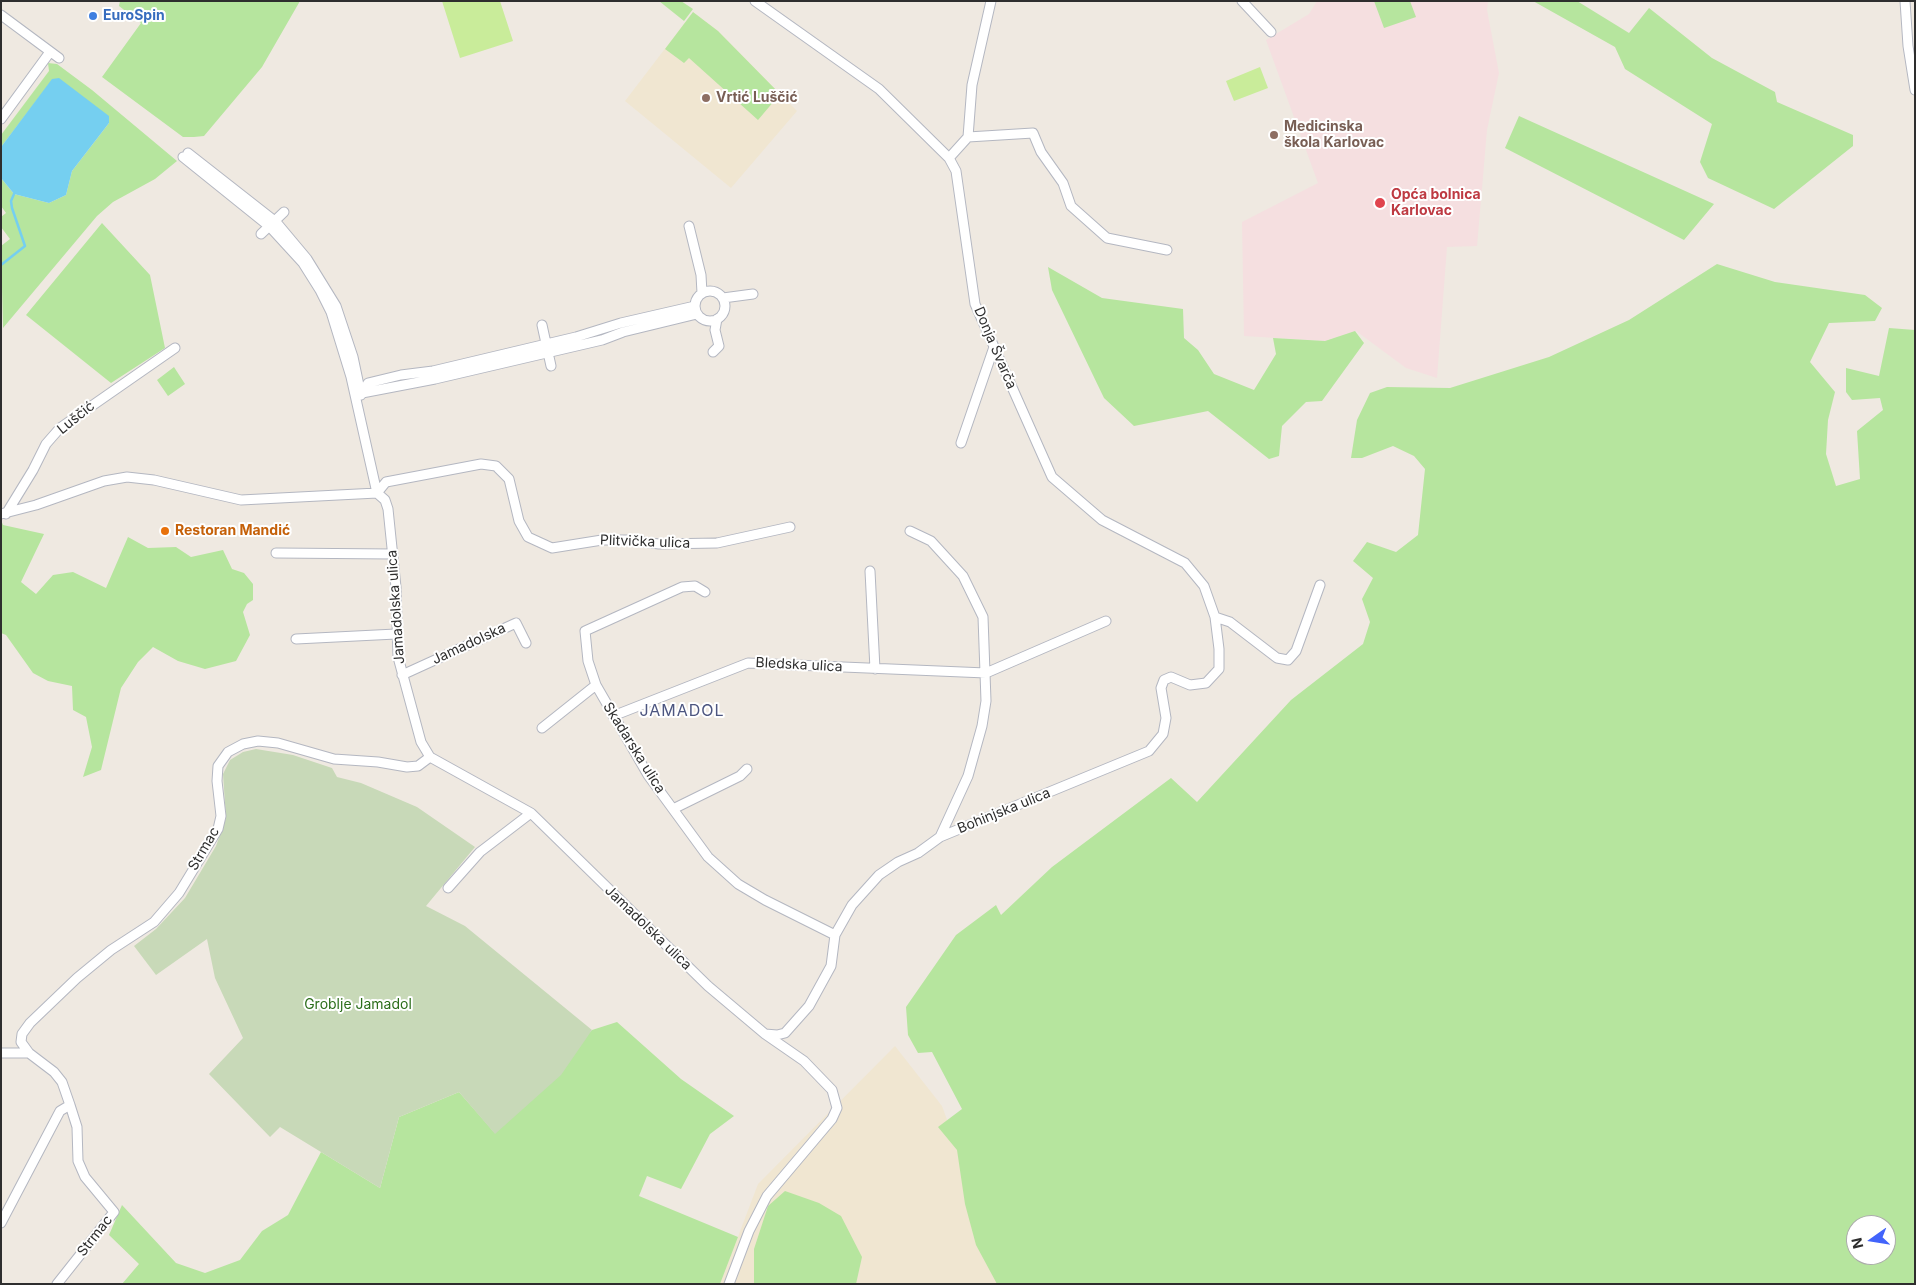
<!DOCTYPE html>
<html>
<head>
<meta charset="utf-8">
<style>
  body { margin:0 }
  #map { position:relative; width:1916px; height:1285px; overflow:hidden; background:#efe9e1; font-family:Inter,sans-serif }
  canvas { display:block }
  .frame { position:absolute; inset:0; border:2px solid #2e2e2e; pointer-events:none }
  .north { position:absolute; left:1846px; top:1215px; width:50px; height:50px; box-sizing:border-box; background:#fff; border:1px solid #ababab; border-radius:50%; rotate:257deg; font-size:14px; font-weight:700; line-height:20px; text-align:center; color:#2e2e2e }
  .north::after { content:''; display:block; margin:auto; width:18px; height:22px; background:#4264fb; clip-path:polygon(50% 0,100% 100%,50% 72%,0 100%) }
</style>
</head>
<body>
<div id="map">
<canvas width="1916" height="1285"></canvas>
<div class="frame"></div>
<div class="north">N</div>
</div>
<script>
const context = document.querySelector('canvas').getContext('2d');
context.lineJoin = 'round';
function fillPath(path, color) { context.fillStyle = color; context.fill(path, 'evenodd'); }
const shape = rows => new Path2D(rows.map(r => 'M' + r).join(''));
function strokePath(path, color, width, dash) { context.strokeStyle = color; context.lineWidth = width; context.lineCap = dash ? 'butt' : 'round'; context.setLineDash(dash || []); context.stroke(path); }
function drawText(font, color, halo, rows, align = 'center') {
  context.font = font + ' Inter,sans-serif'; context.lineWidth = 4; context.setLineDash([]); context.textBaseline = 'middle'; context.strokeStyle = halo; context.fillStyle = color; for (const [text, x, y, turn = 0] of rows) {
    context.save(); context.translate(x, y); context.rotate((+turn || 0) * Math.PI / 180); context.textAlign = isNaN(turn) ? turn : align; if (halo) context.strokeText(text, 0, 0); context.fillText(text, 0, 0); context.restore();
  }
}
fillPath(shape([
  [693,12,718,31,797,111,731,188,625,101],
  [895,1046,942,1106,1007,1284,720,1284,758,1184]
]), '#f0e6d1');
fillPath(shape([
  [1317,1,1488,1,1487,10,1499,73,1487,130,1477,246,1447,247,1437,378,1406,368,1356,331,1325,341,1244,336,1242,222,1318,183,1266,40,1309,14]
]), '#f5dfe0');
fillPath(shape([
  [120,1,300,1,262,67,204,136,194,137,183,137,102,77,141,23,119,6],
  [659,1,681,1,693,9,684,21],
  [1374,1,1410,1,1416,17,1384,28],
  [1533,1,1577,1,1629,33,1649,8,1712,58,1775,92,1777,102,1853,135,1853,146,1774,209,1708,178,1700,162,1712,124,1625,69,1615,47],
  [693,12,718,31,780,94,758,120,689,58,684,63,665,49],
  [48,63,57,64,92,90,177,161,155,179,113,202,97,216,3,328,1,246,10,239,1,227,1,217,6,213,1,206,1,178,14,194,49,203,66,195,72,171,109,123,53,79,1,147,1,135,49,71],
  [1519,116,1714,204,1684,240,1505,148],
  [102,223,150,275,165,348,111,383,26,315],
  [1717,264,1775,282,1865,295,1882,308,1875,321,1829,323,1810,362,1835,392,1828,420,1826,454,1836,486,1860,479,1857,431,1883,410,1880,398,1852,400,1846,392,1846,368,1879,376,1889,328,1915,330,1915,1284,997,1284,976,1245,965,1204,957,1150,938,1127,962,1109,932,1052,918,1053,908,1035,906,1007,956,935,996,905,1001,915,1052,867,1171,778,1197,802,1291,700,1363,644,1370,622,1362,599,1373,578,1353,561,1367,542,1396,552,1418,535,1425,469,1414,456,1393,446,1362,458,1351,458,1357,420,1370,393,1387,387,1450,388,1549,357,1629,320],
  [1856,1225,1886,1225,1886,1255,1856,1255],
  [1048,267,1102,298,1183,309,1184,338,1198,350,1214,374,1254,390,1276,354,1273,338,1325,341,1355,331,1364,343,1322,401,1306,402,1282,426,1279,456,1269,459,1208,411,1134,426,1104,398,1052,290],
  [174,367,185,384,168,396,157,380],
  [1,520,3,525,44,534,21,582,36,594,53,575,73,572,106,588,128,537,148,548,176,547,191,557,223,550,232,569,244,573,253,584,253,600,247,604,243,612,250,635,236,661,205,669,178,661,153,647,138,662,121,688,101,770,83,777,92,747,86,717,73,710,72,686,48,681,33,673,6,635,1,633],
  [617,1022,681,1079,734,1116,710,1134,681,1189,647,1176,639,1196,738,1237,720,1284,122,1284,139,1264,109,1235,122,1205,176,1263,205,1273,240,1260,262,1231,288,1215,321,1152,380,1188,399,1117,459,1092,495,1133,592,1030],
  [785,1191,819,1203,841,1216,862,1257,856,1284,754,1284,754,1249,768,1206]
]), '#b6e59e');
fillPath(shape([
  [256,749,293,755,332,768,337,777,361,783,417,807,475,847,426,906,465,926,592,1030,561,1075,495,1134,459,1092,399,1117,380,1188,280,1127,270,1137,209,1074,243,1038,215,978,207,939,156,975,134,946,156,929,185,898,216,846,226,818,223,774,230,760,243,752]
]), '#c8d9b8');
fillPath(shape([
  [442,1,500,1,513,41,460,58],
  [1260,67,1268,88,1234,101,1226,81]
]), '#c9ec9a');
fillPath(shape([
  [59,78,109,116,109,123,72,171,66,195,49,203,14,194,1,178,1,147,52,79]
]), '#75cff0');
strokePath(shape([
  [1,265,25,246,12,208,11,201,14,194]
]), '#75cff0', 2.5);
const minor = shape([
  [755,1,879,89,949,158,956,171,975,304,1052,477,1102,520,1185,563,1204,586,1215,617,1219,649,1219,669,1206,683,1190,685,1171,677,1164,680,1161,688,1166,718,1163,734,1149,751,940,837,918,853,898,862,879,875,852,905,835,935,831,966,809,1006,785,1033,777,1035,765,1034],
  [1242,1,1271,32],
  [1905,1,1908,46,1915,90],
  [1,15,59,58],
  [1,119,50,52],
  [968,137,1033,133,1041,152,1063,183,1071,206,1107,238,1167,250],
  [188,153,276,222,307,259,336,306,353,357,361,395],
  [183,157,270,227,303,263,320,290,331,312,351,377,377,493],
  [949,158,968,137,972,85,991,1],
  [689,226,701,275,702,293],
  [261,234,284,212],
  '695 306a15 15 0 1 1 30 0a15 15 0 1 1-30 0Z',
  [723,298,753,294],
  [542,325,551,366],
  [713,352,719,346,715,330,717,319],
  [354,387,362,393,435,379,602,340,623,332,697,314],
  [362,393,368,383,401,375,433,371,576,337,621,323,695,306],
  [961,443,994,347],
  [377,493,386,482,481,464,496,466,509,479,519,521,528,537,552,548,602,540,627,540,659,544,717,543,790,527],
  [1,514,36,505,104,481,127,477,154,480,241,500,377,493,385,500,388,509,396,587,398,657,421,742,430,757,531,813,708,986,765,1034,804,1061,832,1090,837,1108,832,1119,767,1196,749,1231,729,1284],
  [6,514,33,470,46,444,60,428,175,348],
  [910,531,931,541,963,576,983,617,986,701,982,726,968,776,940,837],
  [276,553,393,554],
  [870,571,875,669],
  [705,592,695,586,682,587,585,631,588,661,596,685,648,775,708,857,738,884,765,900,835,935],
  [1215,617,1230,622,1277,658,1288,660,1296,651,1320,585],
  [296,639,396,634],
  [402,675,516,623,526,643],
  [613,716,748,663,986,673,1106,621],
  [542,728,596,685],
  [673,809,740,776,747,769],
  [448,888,480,852,531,813],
  [1,1053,29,1053,21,1042,22,1034,30,1023,77,978,111,950,154,922,179,893,218,829,221,816,217,781,218,766,228,752,243,744,258,741,278,743,334,759,378,762,407,767,418,766,430,757],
  [1,1223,60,1111,70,1105,62,1082,54,1072,29,1053],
  [57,1284,114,1212,85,1177,78,1161,77,1127,70,1105]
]);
strokePath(minor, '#b4b7c1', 11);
strokePath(minor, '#fff', 9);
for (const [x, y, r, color] of [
  [93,16,5,"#3f7fe0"],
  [706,98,5,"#8d6e63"],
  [1274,135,5,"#8d6e63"],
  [1380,203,6,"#e0444e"],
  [165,531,5,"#e8710a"]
]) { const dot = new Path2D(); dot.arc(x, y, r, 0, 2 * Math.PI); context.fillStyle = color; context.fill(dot); strokePath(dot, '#fff', 2); }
drawText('bold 14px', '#366cbe', '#fff', [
  ["EuroSpin",103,16]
], 'left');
drawText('bold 14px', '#785e54', '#fff', [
  ["Vrtić Luščić",716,98],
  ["Medicinska",1284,127],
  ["škola Karlovac",1284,143]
], 'left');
drawText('bold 14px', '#be3a42', '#fff', [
  ["Opća bolnica",1391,195],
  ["Karlovac",1391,211]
], 'left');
drawText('14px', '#2e2e2e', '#fff', [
  ["Donja Švarča",995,348,67],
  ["Luščić",76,418,-39],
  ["Plitvička ulica",645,542,2],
  ["Jamadolska ulica",396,607,-94],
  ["Jamadolska",469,644,-25],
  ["Bledska ulica",799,665,3],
  ["Skadarska ulica",634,748,58],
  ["Bohinjska ulica",1004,811,-22],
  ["Strmac",204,849,-60],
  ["Jamadolska ulica",648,928,44],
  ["Strmac",95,1236,-52]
]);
drawText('bold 14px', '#c56008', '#fff', [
  ["Restoran Mandić",175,531]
], 'left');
drawText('14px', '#2c6e1b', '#fff', [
  ["Groblje Jamadol",358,1005]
]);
context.letterSpacing = '1px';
drawText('16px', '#4d5680', '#fff', [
  ["JAMADOL",682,711]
]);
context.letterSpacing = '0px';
</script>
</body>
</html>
